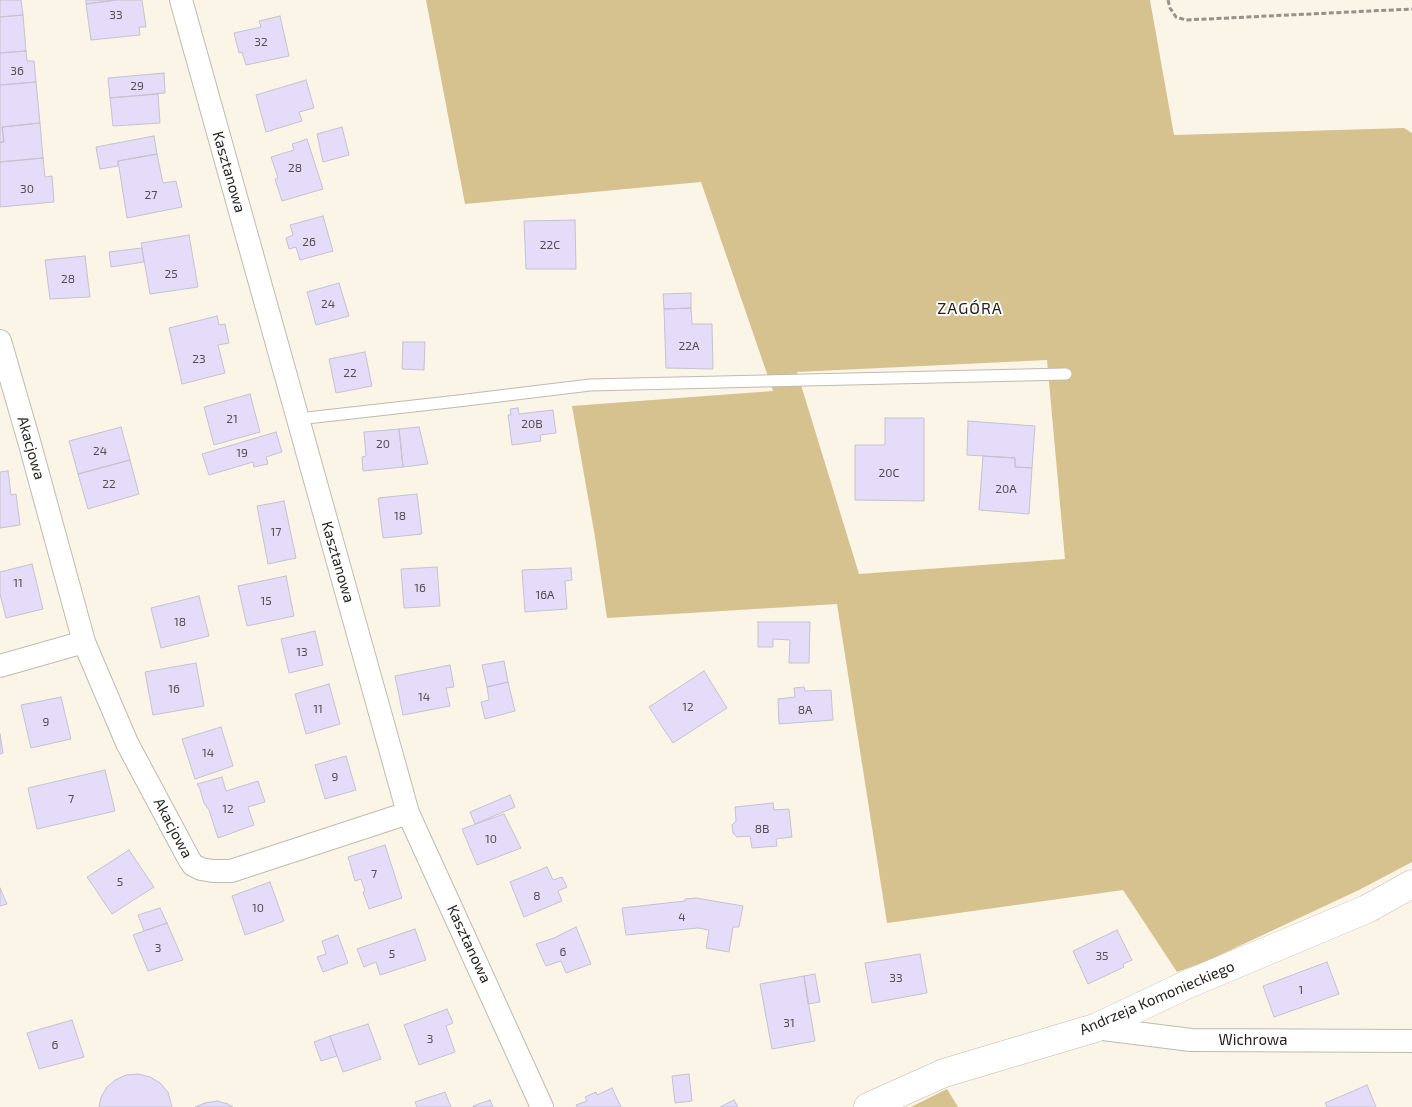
<!DOCTYPE html>
<html>
<head>
<meta charset="utf-8">
<style>
  body { margin:0 }
  canvas { display:block; background:#faf5e7 }
</style>
</head>
<body>
<canvas width="1412" height="1107"></canvas>
<script>
const context = document.querySelector('canvas').getContext('2d');
context.lineJoin = 'round';
function fillPath(path, color) { context.fillStyle = color; context.fill(path, 'evenodd'); }
const shape = rows => new Path2D(rows.map(r => 'M' + r).join(''));
function strokePath(path, color, width, dash) { context.strokeStyle = color; context.lineWidth = width; context.lineCap = dash ? 'butt' : 'round'; context.setLineDash(dash || []); context.stroke(path); }
function drawText(font, color, halo, rows, align = 'center') {
  context.font = font + ' "Exo 2",sans-serif'; context.lineWidth = 4; context.setLineDash([]); context.textBaseline = 'middle'; context.strokeStyle = halo; context.fillStyle = color; for (const [text, x, y, turn = 0] of rows) {
    context.save(); context.translate(x, y); context.rotate((+turn || 0) * Math.PI / 180); context.textAlign = isNaN(turn) ? turn : align; if (halo) context.strokeText(text, 0, 0); context.fillText(text, 0, 0); context.restore();
  }
}
fillPath(shape([
  [426,0,1150,0,1174,135,1404,128,1412,133,1412,862,1359,890,1205,962,1177,972,1123,890,887,923,837,604,607,618,595,537,572,406,773,391,701,182,465,204],
  [1047,360,1065,559,859,574,797,372],
  [947,1089,958,1107,911,1107]
]), '#d5c28e');
const building = shape([
  [0,0,21,0,23,15,0,17,0,0],
  [86,0,116,0,86,4,86,0],
  [116,0,142,0,146,27,139,27,140,35,91,40,86,4,116,0],
  [23,15,26,51,0,53,0,17,23,15],
  [280,16,289,56,246,65,242,52,239,53,234,33,261,27,259,21,280,16],
  [26,51,27,61,34,61,36,82,0,85,0,53,26,51],
  [164,73,165,93,110,98,108,78,164,73],
  [306,80,314,108,299,112,302,121,266,132,256,95,306,80],
  [36,82,40,123,2,127,4,142,0,142,0,85,36,82],
  [158,94,160,123,113,126,110,98,158,94],
  [40,123,43,158,0,162,0,142,4,142,2,127,40,123],
  [342,127,349,155,323,162,317,134,342,127],
  [154,136,157,154,118,161,118,166,100,169,96,147,154,136],
  [307,139,323,189,282,201,275,179,278,178,271,157,294,150,292,144,307,139],
  [157,154,163,183,176,181,182,207,127,218,118,161,157,154],
  [43,158,45,177,52,176,54,202,0,207,0,162,43,158],
  [323,216,333,251,300,260,296,247,289,249,286,238,293,235,290,225,323,216],
  [575,220,576,269,526,269,524,221,575,220],
  [189,235,198,287,150,294,141,243,189,235],
  [142,248,144,262,111,267,109,252,142,248],
  [85,256,90,297,50,299,45,260,85,256],
  [339,283,349,316,316,325,307,292,339,283],
  [691,293,691,308,664,309,663,294,691,293],
  [691,308,692,324,712,324,713,369,666,368,664,309,691,308],
  [217,316,219,325,225,324,229,343,218,345,225,373,182,384,169,328,217,316],
  [403,342,425,342,424,370,402,369,403,342],
  [365,352,372,386,336,393,329,359,365,352],
  [250,394,260,432,214,445,204,407,250,394],
  [518,408,519,414,553,410,556,433,540,435,541,441,512,445,508,415,511,415,510,409,518,408],
  [885,418,924,418,924,501,855,500,855,445,885,445,885,418],
  [968,421,1035,426,1032,468,1015,467,1015,458,967,455,968,421],
  [121,427,130,460,78,474,69,441,121,427],
  [419,427,428,464,403,467,399,429,419,427],
  [399,429,403,467,363,471,362,457,366,456,364,432,399,429],
  [276,432,282,452,266,457,268,464,254,467,253,462,209,475,202,454,276,432],
  [983,456,1015,458,1015,467,1032,468,1029,514,979,510,983,456],
  [130,460,139,494,88,509,78,474,130,460],
  [8,471,11,495,16,494,20,525,0,528,0,472,8,471],
  [417,494,422,534,383,538,378,498,417,494],
  [284,501,296,558,268,564,257,506,284,501],
  [32,564,43,609,6,618,0,594,0,572,32,564],
  [437,567,440,606,404,608,401,569,437,567],
  [571,568,572,580,565,581,567,609,525,612,522,570,571,568],
  [286,576,294,616,247,626,238,586,286,576],
  [199,596,209,636,161,648,151,608,199,596],
  [758,622,810,622,809,663,789,663,790,640,773,639,773,647,758,647,758,622],
  [315,631,323,665,289,673,281,639,315,631],
  [504,661,508,682,487,687,482,665,504,661],
  [196,663,204,706,153,715,145,672,196,663],
  [450,665,454,687,446,688,450,706,403,715,395,676,450,665],
  [704,671,727,708,673,743,649,707,704,671],
  [508,682,515,711,485,719,481,702,489,700,487,687,508,682],
  [329,684,340,724,306,734,295,694,329,684],
  [804,687,805,691,831,690,833,720,779,724,778,699,795,697,794,688,804,687],
  [61,697,71,739,31,748,21,705,61,697],
  [221,727,233,766,195,779,182,739,221,727],
  [0,734,3,753,0,754,0,734],
  [346,756,356,790,325,799,315,765,346,756],
  [105,770,115,811,37,829,28,788,105,770],
  [222,777,226,791,258,781,265,802,248,807,254,825,218,838,209,810,204,803,199,786,198,786,197,784,222,777],
  [510,795,515,807,475,824,470,812,510,795],
  [773,803,774,810,789,809,792,837,776,839,777,846,752,848,750,836,737,837,733,833,732,825,736,821,735,807,773,803],
  [504,814,521,848,477,865,462,829,504,814],
  [385,845,402,898,369,909,363,892,365,891,361,879,355,881,348,857,385,845],
  [129,850,154,887,112,914,87,877,129,850],
  [547,867,553,880,562,877,567,887,558,891,562,901,524,917,510,882,547,867],
  [270,882,284,921,245,935,232,896,270,882],
  [0,888,7,904,0,906,0,888],
  [696,898,743,906,739,927,733,927,729,952,706,948,709,930,698,928,626,935,622,908,685,901,685,899,696,898],
  [160,908,167,923,144,931,138,915,160,908],
  [167,923,183,960,148,971,133,935,167,923],
  [576,927,591,964,566,973,561,961,546,966,536,944,554,938,576,927],
  [415,929,426,960,380,975,376,962,364,967,357,949,415,929],
  [1117,930,1132,960,1123,964,1124,967,1088,984,1073,951,1117,930],
  [338,935,348,963,323,972,317,957,326,954,322,941,338,935],
  [920,954,927,993,872,1003,865,963,920,954],
  [1327,962,1339,994,1274,1017,1263,986,1327,962],
  [815,974,820,1002,808,1004,804,976,815,974],
  [804,976,815,1041,772,1049,760,984,804,976],
  [447,1009,453,1023,446,1026,455,1052,419,1065,404,1025,447,1009],
  [72,1020,84,1057,39,1069,27,1033,72,1020],
  [368,1024,381,1059,343,1072,330,1036,368,1024],
  [330,1036,337,1056,321,1061,314,1042,330,1036],
  [138,1074,150,1077,160,1083,168,1092,172,1107,99,1107,101,1097,107,1087,115,1080,126,1075,138,1074],
  [689,1074,692,1101,675,1103,672,1076,689,1074],
  [1367,1085,1376,1107,1327,1107,1325,1103,1367,1085],
  [612,1088,621,1107,577,1107,576,1105,587,1101,585,1097,596,1092,597,1095,612,1088],
  [445,1092,451,1107,417,1107,415,1102,445,1092],
  [490,1100,493,1107,473,1107,473,1106,490,1100],
  [734,1100,738,1107,720,1107,734,1100],
  [217,1101,228,1104,233,1107,195,1107,205,1103,217,1101]
]);
fillPath(building, '#e4dcf9');
strokePath(building, '#c5c2d0', 1);
const service = shape([
  [298,419,458,401,590,385,1066,374]
]);
const minor = shape([
  [181,0,408,813,542,1107],
  [0,341,29,441,84,642,127,743,189,859,193,865,201,869,213,871,231,871,408,813],
  [0,666,84,642],
  [1095,1028,1191,1040,1412,1041]
]);
const tertiary = shape([
  [868,1107,944,1073,1095,1028,1186,985,1367,909,1412,884]
]);
strokePath(service, '#c0bbae', 13);
strokePath(minor, '#c0bbae', 24);
strokePath(tertiary, '#c0bbae', 29);
strokePath(shape([
  [1168,0,1170,8,1176,17,1186,20,1412,9]
]), '#969288', 3, [5, 2.5]);
strokePath(service, '#fff', 11);
strokePath(minor, '#fff', 22);
strokePath(tertiary, '#fff', 28);
drawText('12px', '#524e52', null, [
  ["33",116,15],
  ["32",261,42],
  ["36",17,71],
  ["29",137,86],
  ["28",295,168],
  ["30",27,189],
  ["27",151,195],
  ["26",309,242],
  ["22C",550,245],
  ["25",171,274],
  ["28",68,279],
  ["24",328,304],
  ["22A",689,346],
  ["23",199,359],
  ["22",350,373],
  ["21",232,419],
  ["20B",532,424],
  ["20",383,444],
  ["24",100,451],
  ["19",242,453],
  ["20C",889,473],
  ["22",109,484],
  ["20A",1006,489],
  ["18",400,516],
  ["17",276,532],
  ["11",18,583],
  ["16",420,588],
  ["16A",545,595],
  ["15",266,601],
  ["18",180,622],
  ["13",302,652],
  ["16",174,689],
  ["14",424,697],
  ["12",688,707],
  ["11",318,709],
  ["8A",805,710],
  ["9",46,722],
  ["14",208,753],
  ["9",335,777],
  ["7",71,799],
  ["12",228,809],
  ["8B",762,829],
  ["10",491,839],
  ["7",374,874],
  ["5",120,882],
  ["8",537,896],
  ["10",258,908],
  ["4",682,917],
  ["3",158,948],
  ["6",563,952],
  ["5",392,954],
  ["35",1102,956],
  ["33",896,978],
  ["1",1301,990],
  ["31",789,1023],
  ["3",430,1039],
  ["6",55,1045]
]);
drawText('15px', '#211f1a', '#fff', [
  ["Kasztanowa",229,172,74],
  ["Akacjowa",31,448,74],
  ["Kasztanowa",338,562,74],
  ["Akacjowa",173,828,62],
  ["Kasztanowa",469,944,65],
  ["Andrzeja Komonieckiego",1157,998,-23],
  ["Wichrowa",1253,1040]
]);
context.letterSpacing = '1px';
drawText('16px', '#211f1a', '#fff', [
  ["ZAGÓRA",970,309]
]);
context.letterSpacing = '0px';
</script>
</body>
</html>
